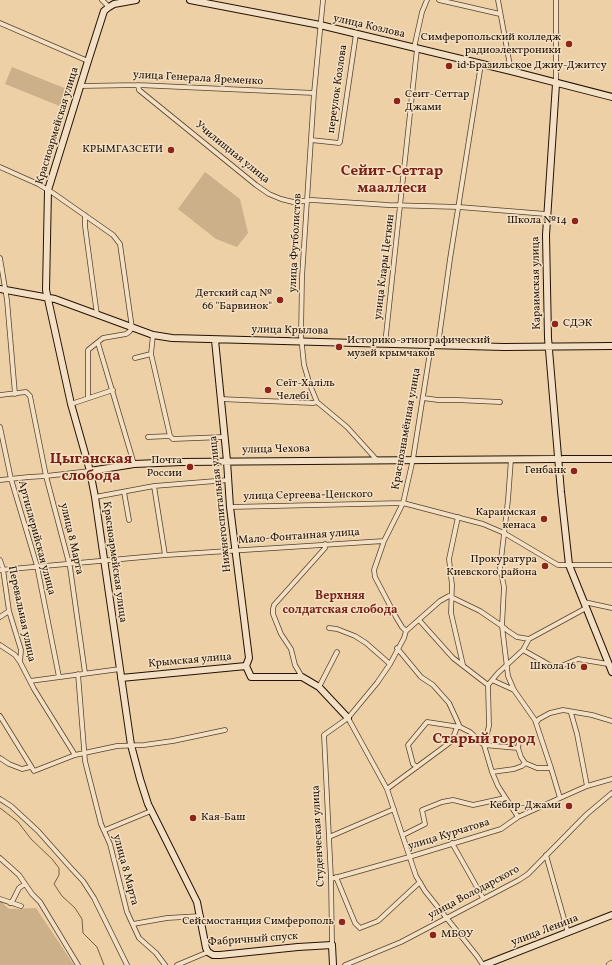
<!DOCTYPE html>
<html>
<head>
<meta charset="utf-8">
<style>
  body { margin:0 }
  canvas { display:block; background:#edd0a5 }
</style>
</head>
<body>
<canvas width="612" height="965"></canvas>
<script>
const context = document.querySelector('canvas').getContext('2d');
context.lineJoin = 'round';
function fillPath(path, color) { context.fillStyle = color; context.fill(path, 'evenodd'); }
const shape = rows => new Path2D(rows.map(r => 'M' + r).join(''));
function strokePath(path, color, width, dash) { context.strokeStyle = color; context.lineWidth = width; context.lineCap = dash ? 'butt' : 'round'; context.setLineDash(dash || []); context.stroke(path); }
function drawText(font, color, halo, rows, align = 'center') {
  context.font = font + ' Vollkorn,serif'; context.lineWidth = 3; context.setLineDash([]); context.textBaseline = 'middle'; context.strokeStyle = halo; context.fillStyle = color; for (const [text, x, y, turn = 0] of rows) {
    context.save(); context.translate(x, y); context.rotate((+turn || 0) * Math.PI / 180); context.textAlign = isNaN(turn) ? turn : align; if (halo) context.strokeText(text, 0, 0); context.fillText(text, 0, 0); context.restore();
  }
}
fillPath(shape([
  [12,67,69,90,62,107,5,84],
  [205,172,240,199,248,233,237,247,216,239,178,209],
  [0,901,9,909,36,908,74,965,0,965]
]), '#cbb08a');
strokePath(shape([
  [0,808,18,822,31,839,52,859,59,868,59,875,54,884,62,896,75,908,82,919,83,933,97,947,104,965]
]), '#735d45', 1);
const street = shape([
  [102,0,109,7],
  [323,0,314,93,302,277,301,336,304,365,310,385,317,402,347,427,376,459],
  [439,0,500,14],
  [498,0,511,71],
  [556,0,556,84],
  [0,23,88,61],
  [414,48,422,12,427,0],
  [138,85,139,90,256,185,269,194,281,199,293,202,312,200,388,205,459,207,546,214],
  [80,86,138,85,314,93],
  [311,140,339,143,340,142,356,34],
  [0,167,38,184,53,193,113,235,120,244,132,328,129,332,126,334,103,338,88,350,88,398],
  [85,215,85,226,97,315],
  [0,258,7,300,15,394],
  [153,335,151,354,170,436],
  [98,343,134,464],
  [385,344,417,49],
  [135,358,151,354],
  [0,395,26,392,30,396,46,476,70,567,85,673],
  [423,398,438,400,457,400,500,402],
  [220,399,313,403,317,402],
  [71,404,113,390],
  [0,427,11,479,37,566,59,677],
  [148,437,170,436,173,439,224,437],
  [511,459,508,500,500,568,504,587,502,626,508,676,514,690,535,720,551,768,560,798],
  [0,480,29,477,46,476,90,471],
  [154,486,165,555],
  [124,492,129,520],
  [95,497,154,486,228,480],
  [230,507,403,503,483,524,504,533,558,565,612,565],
  [458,517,449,559,452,585,451,613,463,665],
  [0,560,3,569,9,611,21,650,20,662,34,689,75,755],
  [0,570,166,555,384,541],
  [584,602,612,608],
  [0,617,9,611],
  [419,620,453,658,488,685],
  [329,628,337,629,355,636,366,643,390,664],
  [406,631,402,627,396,617,375,577,374,570,384,541,403,503,413,459,430,352,439,338,450,259,481,64],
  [406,631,440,601,449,596,480,611,502,626,508,631,517,637,529,639],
  [0,645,15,655,20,662],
  [397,648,421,677,433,685,449,703,460,727],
  [523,650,553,667,559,667,578,659,608,664],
  [78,674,85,761,101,824,110,844,127,912,139,938,156,953,165,965],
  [302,677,295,665,291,649,281,634,273,614,273,609,274,605,325,548,325,544],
  [492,680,514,690],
  [30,681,120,669],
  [319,687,337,652],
  [571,713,577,734,587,786],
  [0,716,34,771,75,755,117,746,144,745,173,741,225,730],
  [348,718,387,789,416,876,425,891,477,956,483,965],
  [536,723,539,719,550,713,563,710,592,715,612,721],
  [519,742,518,748,521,757,525,763,537,768,551,768],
  [0,758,9,764,22,769,30,767],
  [417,767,413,764,408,745,427,722,460,727,470,732,484,745,518,748],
  [492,772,514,769,522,766,525,763],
  [387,789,452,741,457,727],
  [0,799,11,806,38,831,70,867,83,881,94,898,127,965],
  [518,817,498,786,492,772,484,745,489,726,488,685,498,673,523,650,529,639,586,608],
  [105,830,151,811],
  [403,835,425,824,422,810,442,802,453,800,473,805,505,798],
  [329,837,394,809],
  [452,843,483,898],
  [546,855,568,933],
  [0,858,19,875,32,894,40,902,78,965],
  [336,877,355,923,360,928,378,921,420,882],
  [331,879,409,857,501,829,518,817,560,798,587,786,612,779],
  [0,899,21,906],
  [10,903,13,900,19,888,25,884],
  [133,924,167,918,201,916],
  [332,945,331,879,324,735,348,718,377,683,390,664,404,638,406,631],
  [177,965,208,952],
  [345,965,401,942,519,880,528,874,587,814,612,793]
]);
const secondary = shape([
  [136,0,114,4,109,7,104,11,88,61,48,190,46,290,71,404,90,471,95,497,131,745,140,779,148,804,197,902,206,948,208,952,213,955,220,955,298,947,332,945,333,965],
  [190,0,320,25,511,71,612,97],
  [556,84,546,235,548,338,561,492,569,565,612,672],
  [0,289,55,299,153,335,172,338,504,347,612,346],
  [215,340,227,461,230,507,249,658,246,666],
  [563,459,612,459],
  [90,471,134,464,182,462,554,459],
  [246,666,251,677,302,677,319,687,348,718],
  [121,678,246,666],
  [484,965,612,915]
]);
const primary = shape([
  [610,965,612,964]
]);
strokePath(street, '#56422d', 5.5);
strokePath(secondary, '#231205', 8);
strokePath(primary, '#231205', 8);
strokePath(street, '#f3e0c4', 4);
strokePath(secondary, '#f3e0c4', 6);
strokePath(primary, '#edd0a5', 7);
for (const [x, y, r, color] of [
  [569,44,4,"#8f2418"],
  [449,66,4,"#8f2418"],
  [397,101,4,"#8f2418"],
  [171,150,4,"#8f2418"],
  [575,221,4,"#8f2418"],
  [280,300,4,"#8f2418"],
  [555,324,4,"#8f2418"],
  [339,347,4,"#8f2418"],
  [268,390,4,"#8f2418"],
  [190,467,4,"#8f2418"],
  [574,471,4,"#8f2418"],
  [544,519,4,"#8f2418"],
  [545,566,4,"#8f2418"],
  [584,667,4,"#8f2418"],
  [569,806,4,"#8f2418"],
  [193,818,4,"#8f2418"],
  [342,922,4,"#8f2418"],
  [433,935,4,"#8f2418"]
]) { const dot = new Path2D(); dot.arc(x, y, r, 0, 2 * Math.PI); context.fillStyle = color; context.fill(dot); strokePath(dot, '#f3e0c4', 1.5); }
drawText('11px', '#231205', '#f3e0c4', [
  ["улица Козлова",369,27,13],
  ["улица Генерала Яременко",198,79,3],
  ["переулок Козлова",338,89,-82],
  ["Красноармейская улица",58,126,-73],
  ["Училищная улица",232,153,39],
  ["улица Футболистов",296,243,-87],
  ["улица Клары Цеткин",385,267,-83],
  ["Караимская улица",537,283,-91],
  ["улица Крылова",290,331,1],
  ["Краснознамённая улица",407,429,-80],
  ["улица Чехова",276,450,-1],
  ["улица Сергеева-Ценского",308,496,-1],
  ["Нижнегоспитальная улица",221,504,-96],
  ["Мало-Фонтанная улица",299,537,-4],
  ["Артиллерийская улица",36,538,75],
  ["улица 8 Марта",71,539,77],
  ["Красноармейская улица",114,562,82],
  ["Перевальная улица",21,614,78],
  ["Крымская улица",190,661,-5],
  ["улица Курчатова",449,835,-17],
  ["Студенческая улица",319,836,-93],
  ["улица 8 Марта",125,870,75],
  ["улица Володарского",474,893,-28],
  ["улица Ленина",545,931,-21],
  ["Фабричный спуск",253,940,-4]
]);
drawText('11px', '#231205', '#f3e0c4', [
  ["Симферопольский колледж",561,38],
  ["радиоэлектроники",561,51],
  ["id Бразильское Джиу-Джитсу",457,66,"left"],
  ["Сеит-Сеттар",405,95,"left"],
  ["Джами",405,108,"left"],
  ["КРЫМГАЗСЕТИ",163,150],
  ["Школа №14",567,221],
  ["Детский сад №",272,294],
  ["66 \"Барвинок\"",272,307],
  ["СДЭК",563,324,"left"],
  ["Историко-этнографический",347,341,"left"],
  ["музей крымчаков",347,354,"left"],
  ["Сеїт-Халіль",276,384,"left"],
  ["Челебі",276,397,"left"],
  ["Почта",182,461],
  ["России",182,474],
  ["Генбанк",566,471],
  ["Караимская",536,513],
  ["кенаса",536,526],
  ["Прокуратура",537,560],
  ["Киевского района",537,573],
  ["Школа 16",576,667],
  ["Кебир-Джами",561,806],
  ["Кая-Баш",201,818,"left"],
  ["Сейсмостанция Симферополь",334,922],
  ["МБОУ",441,935,"left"]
], 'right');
drawText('bold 12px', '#7a1f14', '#f3e0c4', [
  ["Верхняя",340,597],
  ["солдатская слобода",340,611]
]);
drawText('bold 15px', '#7a1f14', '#f3e0c4', [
  ["Сейит-Сеттар",392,172],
  ["мааллеси",392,189],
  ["Цыганская",91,460],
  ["слобода",91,477],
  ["Старый город",484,740]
]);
</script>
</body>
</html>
